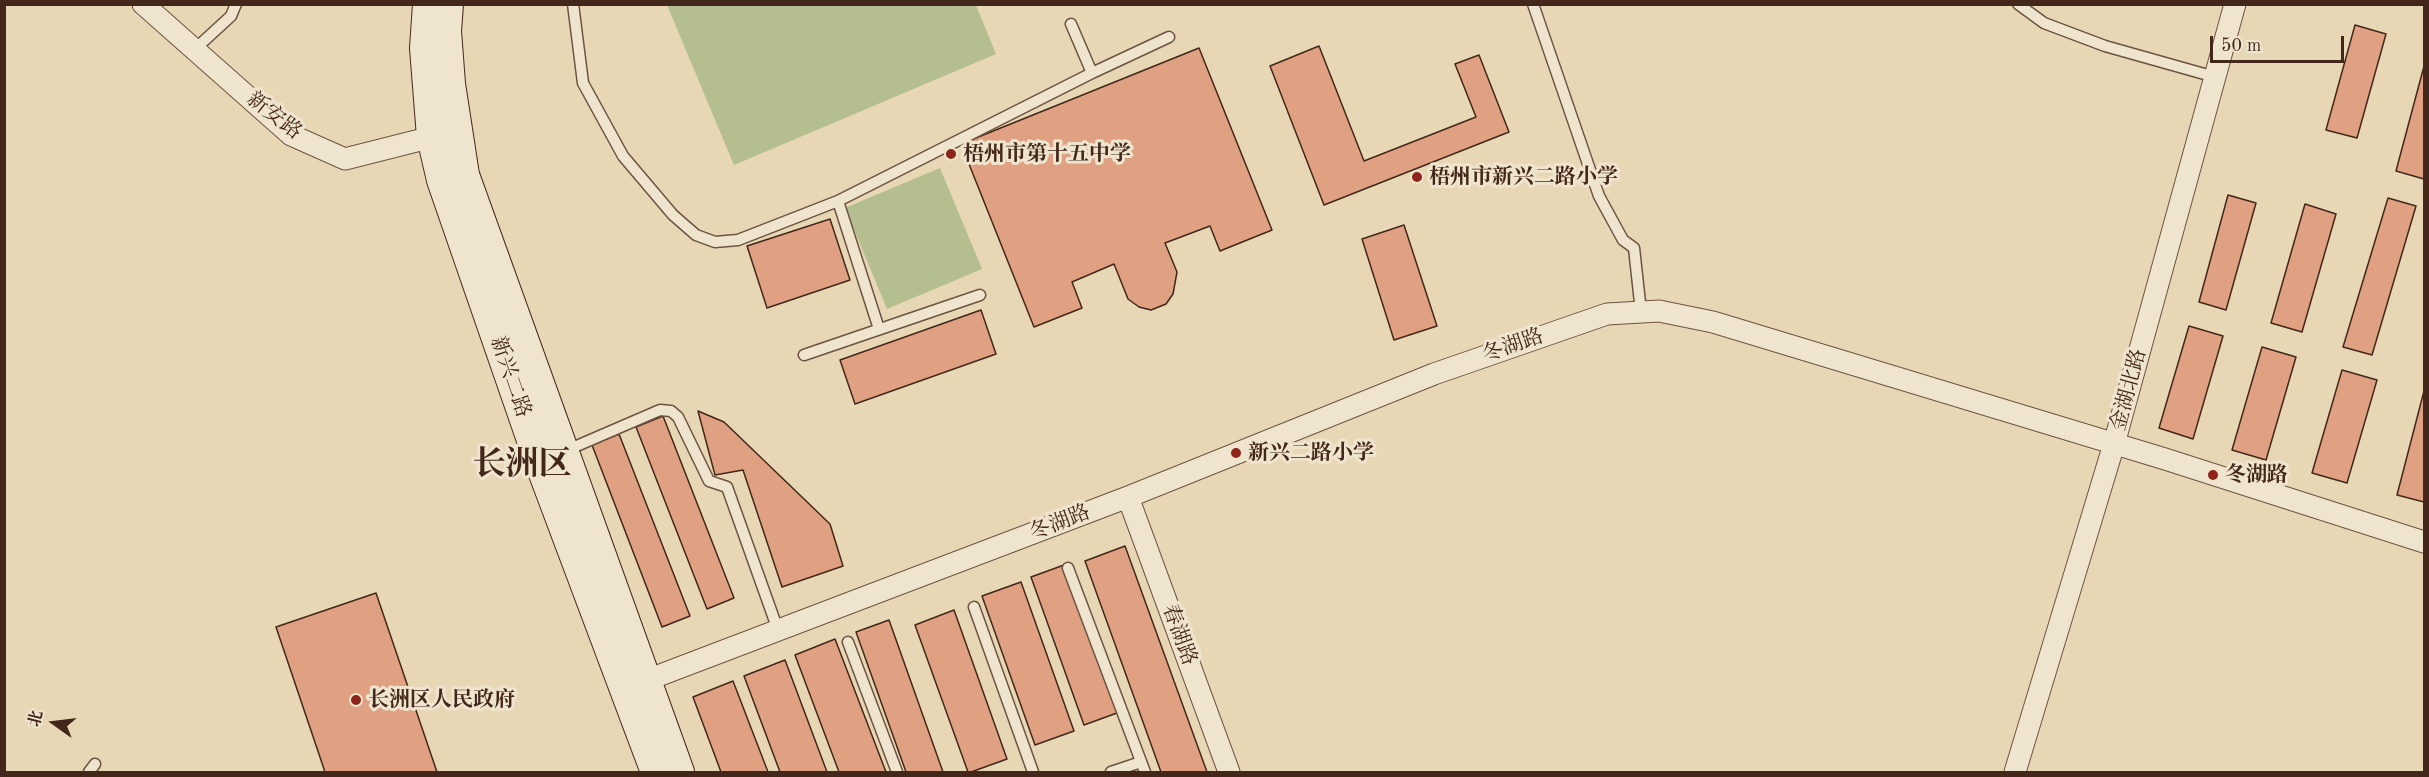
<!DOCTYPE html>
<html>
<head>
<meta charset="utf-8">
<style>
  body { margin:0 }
  #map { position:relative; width:2429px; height:777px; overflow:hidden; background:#e7d7b5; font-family:"Old Standard TT","Noto Serif SC",serif }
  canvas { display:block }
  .frame { position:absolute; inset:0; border:6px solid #43271b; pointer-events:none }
  .north { position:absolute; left:24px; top:693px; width:60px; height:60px; -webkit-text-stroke:4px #efe5cf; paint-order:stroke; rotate:284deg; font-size:16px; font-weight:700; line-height:24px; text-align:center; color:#43271b }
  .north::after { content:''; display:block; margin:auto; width:21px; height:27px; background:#43271b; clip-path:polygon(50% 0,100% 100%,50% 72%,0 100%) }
  .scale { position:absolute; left:2210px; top:36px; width:134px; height:27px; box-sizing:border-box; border:3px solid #43271b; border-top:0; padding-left:8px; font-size:18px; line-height:21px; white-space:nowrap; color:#43271b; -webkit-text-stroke:4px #efe5cf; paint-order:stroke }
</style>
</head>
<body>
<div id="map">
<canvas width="2429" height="777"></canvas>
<div class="frame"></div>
<div class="north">北</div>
<div class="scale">50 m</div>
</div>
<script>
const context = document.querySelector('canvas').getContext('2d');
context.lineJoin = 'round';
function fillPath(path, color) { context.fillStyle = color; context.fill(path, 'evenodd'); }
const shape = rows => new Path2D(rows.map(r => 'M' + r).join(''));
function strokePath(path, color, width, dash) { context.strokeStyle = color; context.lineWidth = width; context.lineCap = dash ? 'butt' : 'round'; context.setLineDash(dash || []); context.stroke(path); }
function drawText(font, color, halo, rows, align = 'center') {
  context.font = font + ' "Old Standard TT","Noto Serif SC",serif'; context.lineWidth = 6; context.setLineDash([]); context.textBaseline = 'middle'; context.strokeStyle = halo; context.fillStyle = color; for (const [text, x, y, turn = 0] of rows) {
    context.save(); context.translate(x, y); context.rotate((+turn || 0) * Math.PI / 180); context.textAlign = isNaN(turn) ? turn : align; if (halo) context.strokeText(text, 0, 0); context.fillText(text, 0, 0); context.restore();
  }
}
fillPath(shape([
  [667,5,976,5,996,54,734,165],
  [940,168,982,269,887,309,845,208]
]), '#b4be8e');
const building = shape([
  [2355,25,2386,34,2357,138,2326,130,2355,25],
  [1319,46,1364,161,1476,117,1455,64,1479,55,1509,132,1324,205,1270,66,1319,46],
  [1199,48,1272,230,1220,251,1210,226,1165,243,1177,272,1173,294,1166,304,1151,310,1139,307,1128,299,1114,264,1072,282,1082,308,1034,327,961,144,1199,48],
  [2424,66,2424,179,2396,171,2424,66],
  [2228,195,2256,203,2226,310,2199,302,2228,195],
  [2388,198,2416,206,2372,355,2343,347,2388,198],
  [2305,204,2336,214,2302,332,2271,323,2305,204],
  [830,219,850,280,767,308,747,246,830,219],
  [1404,225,1437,326,1394,340,1362,239,1404,225],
  [981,310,996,354,855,404,840,360,981,310],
  [2189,326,2223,336,2193,439,2159,428,2189,326],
  [2262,347,2296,357,2266,460,2232,450,2262,347],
  [2342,370,2377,380,2347,483,2312,473,2342,370],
  [2424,391,2424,502,2397,495,2424,391],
  [698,411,724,422,830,524,843,566,782,587,743,470,715,475,698,411],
  [663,416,734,598,707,609,636,427,663,416],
  [619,434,690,616,662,627,592,445,619,434],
  [1125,546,1207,772,1161,772,1085,561,1125,546],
  [1064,565,1117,713,1084,725,1031,577,1064,565],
  [1021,582,1074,731,1035,745,982,596,1021,582],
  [376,593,437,772,325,772,276,627,376,593],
  [954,610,1007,759,971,772,968,772,915,625,954,610],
  [889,620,943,772,906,772,856,632,889,620],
  [835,639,886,772,839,772,795,655,835,639],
  [785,660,827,772,780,772,744,676,785,660],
  [733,681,768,772,721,772,693,697,733,681]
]);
fillPath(building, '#e0a183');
strokePath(building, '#43271b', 1.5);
const lane = shape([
  [573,4,583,83,623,156,673,215,696,235,715,242,738,240,838,201,1092,73,1169,37],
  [1533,4,1599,196,1623,240,1634,248,1641,312],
  [2018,4,2044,23,2105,46,2215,77],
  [1071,24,1092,73],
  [194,50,231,16,236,4],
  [838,201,879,329],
  [804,355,980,295],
  [565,451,660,410,671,411,678,417,709,481,727,487,778,630],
  [1068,568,1145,772],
  [974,607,1033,772],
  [848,642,897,772],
  [89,772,95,764],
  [1111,772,1141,762]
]);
const street = shape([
  [143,4,291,135,345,159,432,137],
  [1128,497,1229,772],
  [634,685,1128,497,1434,374,1607,314,1659,311,1713,322,2165,459,2424,542],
  [2015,772,2114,444,2235,4]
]);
const secondary = shape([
  [428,4,425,48,432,137,442,180,540,463,656,772],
  [448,4,446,31,450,84,464,175,679,772]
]);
strokePath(lane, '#6c5342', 13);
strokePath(street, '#6c5342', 23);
strokePath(secondary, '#43271b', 32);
strokePath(lane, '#efe5cf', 10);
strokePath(street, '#efe5cf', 21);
strokePath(secondary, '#efe5cf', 30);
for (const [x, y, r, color] of [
  [951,154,6,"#8f2418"],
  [1417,177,6,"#8f2418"],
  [1236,453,6,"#8f2418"],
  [2213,475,6,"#8f2418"],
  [356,700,6,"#8f2418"]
]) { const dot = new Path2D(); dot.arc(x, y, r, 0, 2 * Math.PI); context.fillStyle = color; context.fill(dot); strokePath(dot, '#efe5cf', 2); }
drawText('21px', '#43271b', '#efe5cf', [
  ["新安路",274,116,38],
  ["冬湖路",1513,346,-19],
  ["新兴二路",510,377,71],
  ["金湖北路",2129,390,-75],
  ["冬湖路",1060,523,-21],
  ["春湖路",1179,635,70]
]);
drawText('bold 21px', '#43271b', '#efe5cf', [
  ["梧州市第十五中学",963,154],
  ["梧州市新兴二路小学",1429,177],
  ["新兴二路小学",1248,453],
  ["冬湖路",2225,475],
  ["长洲区人民政府",368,700]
], 'left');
drawText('bold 33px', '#43271b', '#efe5cf', [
  ["长洲区",522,465]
]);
</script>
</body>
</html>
